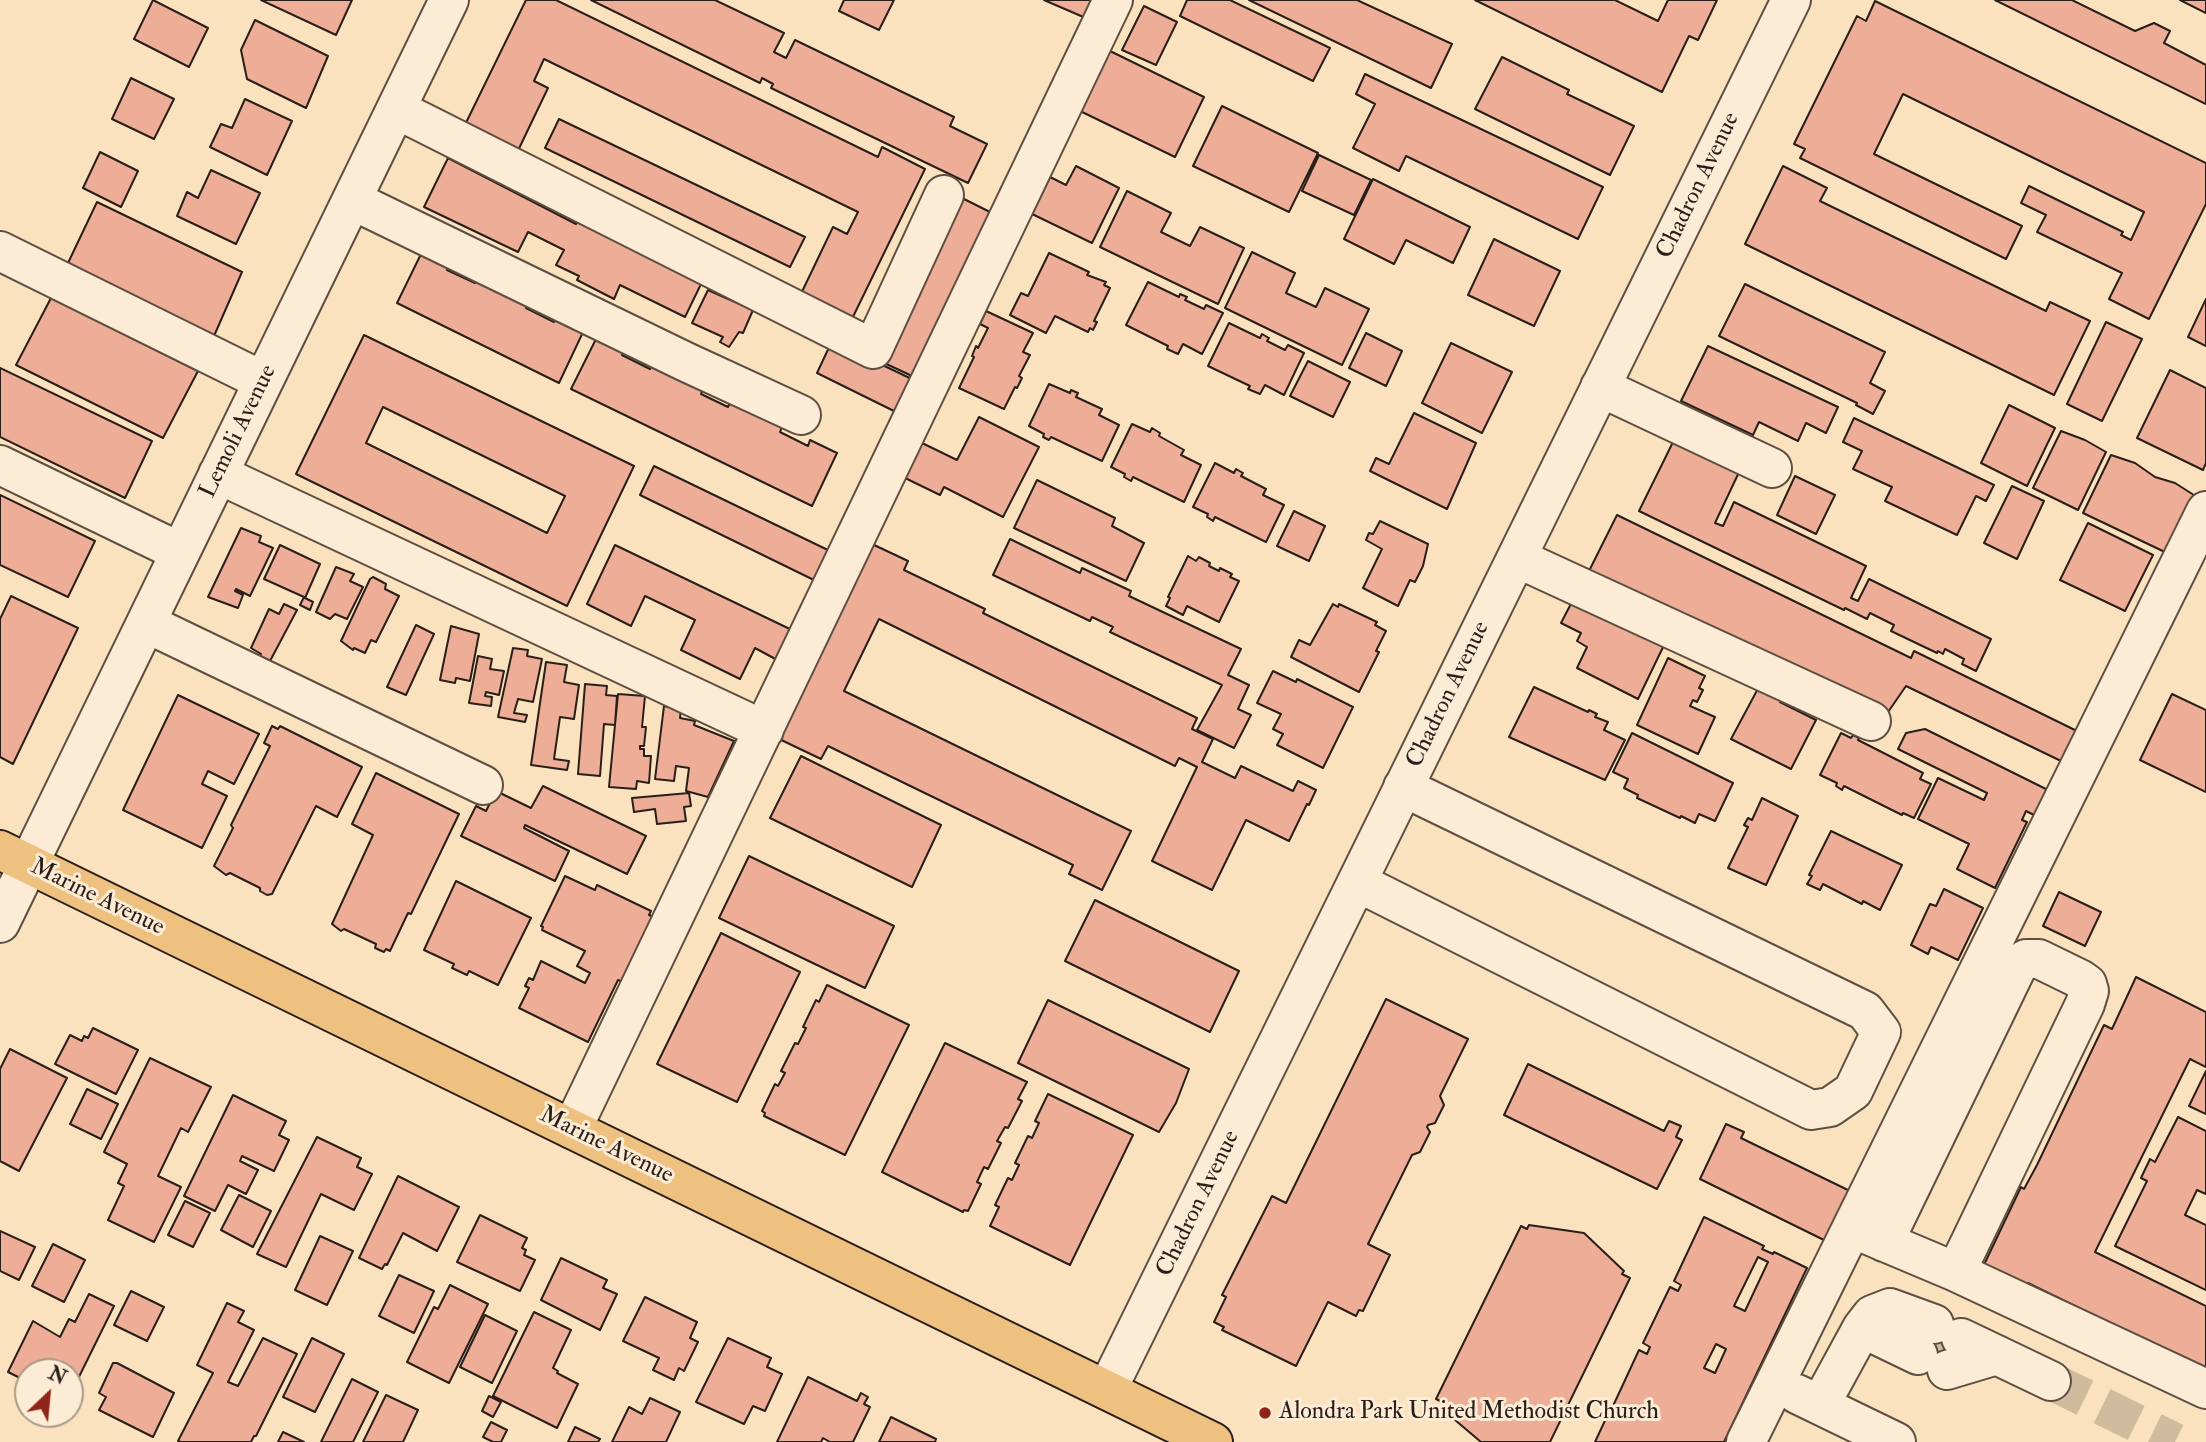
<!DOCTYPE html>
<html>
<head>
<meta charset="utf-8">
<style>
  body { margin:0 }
  #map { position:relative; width:2206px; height:1442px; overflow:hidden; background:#fbe2bf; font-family:"IM FELL Double Pica",serif }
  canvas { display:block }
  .north { position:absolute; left:14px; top:1358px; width:70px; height:70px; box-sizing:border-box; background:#fcecd5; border:2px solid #a89a8a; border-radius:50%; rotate:26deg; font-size:19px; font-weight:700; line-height:28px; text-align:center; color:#2a1e19 }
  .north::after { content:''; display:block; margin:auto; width:24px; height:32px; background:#8f2418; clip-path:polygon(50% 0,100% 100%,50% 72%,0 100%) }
</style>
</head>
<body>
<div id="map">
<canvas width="2206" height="1442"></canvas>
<div class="north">N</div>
</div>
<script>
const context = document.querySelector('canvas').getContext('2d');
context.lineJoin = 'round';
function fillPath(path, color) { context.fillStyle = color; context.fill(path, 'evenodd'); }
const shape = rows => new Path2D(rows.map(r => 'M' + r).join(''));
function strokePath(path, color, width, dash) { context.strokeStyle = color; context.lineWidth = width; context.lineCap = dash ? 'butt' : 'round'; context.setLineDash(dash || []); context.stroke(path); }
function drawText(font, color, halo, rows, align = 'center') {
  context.font = font + ' "IM FELL Double Pica",serif'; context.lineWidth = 6; context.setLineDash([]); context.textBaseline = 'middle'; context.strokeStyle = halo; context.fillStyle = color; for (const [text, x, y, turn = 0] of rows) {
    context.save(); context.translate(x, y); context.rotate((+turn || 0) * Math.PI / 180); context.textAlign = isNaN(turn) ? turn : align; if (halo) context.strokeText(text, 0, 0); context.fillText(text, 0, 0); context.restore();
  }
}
const building = shape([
  [153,0,208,28,189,67,134,39,153,0],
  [261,0,352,0,336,35,261,0],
  [526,0,556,0,878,157,882,147,925,169,849,325,798,300,833,227,847,234,858,212,544,59,534,81,548,88,513,161,460,135,526,0],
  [591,0,715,0,784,33,774,52,786,58,795,40,954,117,950,126,987,144,968,183,771,88,773,84,762,78,760,83,591,0],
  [844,0,894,0,879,30,839,11,844,0],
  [1044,0,1096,0,1088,19,1044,0],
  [1187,0,1230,0,1330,48,1313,81,1180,16,1187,0],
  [1249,0,1357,0,1452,44,1431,88,1249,0],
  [1475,0,1615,0,1658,21,1668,0,1717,0,1698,40,1689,36,1662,92,1475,0],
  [1995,0,2072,0,2135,31,2154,23,2170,31,2164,43,2206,65,2206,104,1995,0],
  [2180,0,2206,0,2206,13,2180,0],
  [1875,1,2206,163,2206,204,2149,319,2109,299,2122,273,2037,232,2046,215,2021,203,2029,186,2123,232,2121,235,2131,240,2144,212,1903,94,1874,154,2022,226,2006,259,1800,158,1805,149,1794,144,1857,16,1866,21,1875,1],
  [1144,6,1177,22,1156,65,1122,50,1144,6],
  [255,20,328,56,306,108,247,79,241,50,255,20],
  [1110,51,1204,97,1175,157,1080,111,1110,51],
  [1502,57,1569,90,1567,94,1634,126,1610,175,1475,109,1502,57],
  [1365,74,1603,187,1578,239,1406,156,1399,171,1353,148,1375,104,1356,94,1365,74],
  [131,78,174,99,154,139,112,119,131,78],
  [245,99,292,121,267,175,210,147,221,124,232,128,245,99],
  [1222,106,1318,153,1289,212,1193,166,1222,106],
  [559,119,805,237,790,267,545,148,559,119],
  [100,152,138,171,121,207,83,188,100,152],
  [1319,155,1371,180,1354,215,1302,191,1319,155],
  [448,158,576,224,577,222,702,282,685,317,620,285,614,299,577,280,579,276,556,265,564,250,528,232,518,252,424,207,448,158],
  [1076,166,1119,188,1092,243,1032,214,1050,177,1066,185,1076,166],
  [1783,166,1827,188,1820,201,2046,311,2050,302,2090,321,2054,395,1745,244,1783,166],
  [211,170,260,193,236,244,177,216,187,192,198,198,211,170],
  [1373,179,1470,227,1453,263,1406,240,1394,264,1344,239,1373,179],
  [1127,191,1171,213,1161,232,1190,246,1200,227,1244,248,1218,304,1100,247,1127,191],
  [960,197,992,213,912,376,880,361,960,197],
  [97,202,242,272,214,336,68,263,97,202],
  [1494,239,1560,271,1534,326,1468,295,1494,239],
  [422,252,450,265,447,270,475,283,477,279,529,304,526,308,554,322,557,316,584,330,559,383,397,303,422,252],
  [1252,252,1295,273,1286,293,1316,307,1325,288,1369,309,1342,365,1225,308,1252,252],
  [1049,253,1089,272,1087,275,1106,282,1104,285,1110,288,1094,321,1097,322,1093,330,1090,328,1088,332,1055,316,1046,333,1010,315,1021,293,1028,296,1049,253],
  [1148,282,1179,297,1180,294,1187,297,1185,300,1204,309,1206,305,1223,313,1202,354,1183,344,1178,354,1167,349,1168,346,1126,325,1148,282],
  [1745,284,1885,352,1870,383,1885,391,1873,414,1856,405,1857,403,1719,336,1745,284],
  [708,290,753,310,743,333,739,332,729,347,720,342,723,337,692,323,708,290],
  [51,298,198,371,163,438,16,365,51,298],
  [2206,299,2206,346,2188,337,2206,299],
  [986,311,1033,333,1023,352,1030,355,1019,376,1022,378,1017,388,1015,387,1004,409,959,388,974,357,972,356,976,346,978,348,988,328,980,324,986,311],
  [2106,322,2142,339,2102,421,2067,404,2106,322],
  [1229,323,1260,338,1262,334,1269,338,1267,341,1285,350,1288,345,1304,353,1284,395,1265,385,1260,394,1248,389,1250,386,1208,366,1229,323],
  [1366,333,1402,351,1386,386,1349,368,1366,333],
  [364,335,634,466,567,606,296,474,364,335],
  [383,407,565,496,547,533,366,443,383,407],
  [597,337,624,350,622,355,650,369,652,364,703,389,701,394,728,407,731,401,782,427,780,432,808,446,810,440,837,453,812,506,571,389,597,337],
  [832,341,916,381,900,414,817,373,832,341],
  [1451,343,1512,372,1482,433,1422,403,1451,343],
  [1708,346,1838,407,1826,433,1806,423,1798,441,1759,422,1753,435,1681,401,1708,346],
  [1308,361,1350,382,1333,417,1290,396,1308,361],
  [0,368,152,441,125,498,0,437,0,368],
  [2170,370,2206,388,2206,463,2203,470,2137,438,2170,370],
  [1049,384,1070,393,1071,390,1078,393,1076,397,1102,409,1099,415,1119,425,1102,461,1051,437,1049,440,1043,437,1044,434,1029,426,1049,384],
  [2009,405,2055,428,2027,486,1981,463,2009,405],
  [1414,413,1476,443,1447,509,1370,471,1376,458,1389,464,1414,413],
  [979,417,1039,447,1003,517,944,487,940,495,903,477,920,442,957,460,979,417],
  [1854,418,1994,485,1986,501,1976,496,1957,535,1885,501,1892,487,1853,469,1862,451,1843,442,1854,418],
  [1132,424,1150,432,1152,428,1160,433,1159,436,1184,450,1181,455,1201,465,1184,502,1133,477,1131,481,1124,477,1125,474,1111,467,1132,424],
  [2061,431,2085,440,2106,452,2078,510,2033,488,2061,431],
  [1676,436,1741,468,1715,523,1723,526,1734,502,1866,566,1851,598,1858,601,1869,579,1991,639,1976,671,1962,664,1964,659,1945,649,1943,654,1938,651,1937,653,1891,631,1894,625,1870,613,1867,619,1845,608,1844,610,1639,511,1676,436],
  [2111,455,2135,463,2155,477,2175,483,2197,497,2169,554,2083,513,2111,455],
  [1215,463,1234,473,1236,469,1243,473,1241,476,1266,489,1263,495,1284,505,1266,542,1215,517,1213,521,1207,517,1208,514,1193,507,1215,463],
  [654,466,832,552,818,582,640,495,654,466],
  [1795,476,1835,495,1816,534,1777,515,1795,476],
  [1037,480,1115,518,1112,526,1144,543,1126,581,1014,528,1037,480],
  [2012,486,2044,501,2017,559,1984,543,2012,486],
  [0,495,95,541,68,597,0,565,0,495],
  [1294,511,1325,526,1309,561,1277,546,1294,511],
  [1617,515,1911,658,1914,651,2083,734,2061,761,1906,686,1886,715,1586,577,1617,515],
  [1380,521,1428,544,1423,566,1415,582,1410,580,1398,606,1363,588,1382,549,1366,540,1369,533,1373,534,1380,521],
  [2088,523,2153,555,2125,611,2060,580,2088,523],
  [241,528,261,536,259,542,273,548,250,596,236,589,235,591,243,595,238,608,208,597,241,528],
  [1010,539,1080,573,1082,568,1131,591,1129,596,1241,649,1228,675,1249,685,1238,709,1251,715,1234,748,1197,730,1222,685,1110,632,1113,627,1092,617,1090,621,993,575,1010,539],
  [872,544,908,561,904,570,985,609,983,613,1197,718,1192,729,1213,739,1202,762,1235,778,1241,766,1293,791,1298,781,1316,790,1309,805,1307,804,1289,841,1246,820,1212,890,1152,861,1197,767,1179,758,1175,766,879,619,844,691,1131,831,1102,890,1069,874,1073,865,828,746,821,759,777,738,872,544],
  [280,545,320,564,305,598,313,602,310,610,300,605,304,597,264,579,280,545],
  [615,545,794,631,779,661,755,648,740,679,681,650,695,620,645,596,631,626,587,604,615,545],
  [1188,556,1196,561,1199,557,1210,563,1209,566,1219,571,1220,568,1232,574,1230,577,1239,581,1219,622,1187,606,1183,615,1166,606,1170,598,1168,597,1188,556],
  [336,567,354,574,350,581,363,587,347,619,335,614,330,619,316,612,336,567],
  [373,577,386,584,385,589,399,596,376,642,371,640,365,653,354,648,353,650,341,641,370,579,373,577],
  [11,596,78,628,13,764,0,757,0,619,11,596],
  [1575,596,1666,641,1638,699,1577,668,1587,647,1577,641,1581,633,1561,623,1575,596],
  [284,604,297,610,270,661,259,657,261,654,251,648,269,609,279,614,284,604],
  [1333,604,1338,607,1339,604,1377,622,1375,625,1386,631,1376,651,1379,652,1359,692,1291,657,1299,640,1310,645,1333,604],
  [416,625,434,634,406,695,387,687,416,625],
  [451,626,479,634,470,681,456,678,455,683,440,680,451,626],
  [513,648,528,650,527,656,542,659,533,702,518,699,514,713,527,715,525,722,498,717,513,648],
  [478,656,492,659,490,669,504,671,499,695,486,692,485,696,492,697,491,706,469,703,478,656],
  [1668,658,1705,676,1699,688,1703,690,1697,702,1693,700,1690,706,1715,717,1698,754,1637,725,1668,658],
  [546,662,567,665,564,682,579,685,574,719,560,717,554,759,569,761,567,770,531,765,546,662],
  [1273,671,1296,682,1297,679,1353,707,1323,768,1277,745,1283,734,1273,729,1281,714,1257,703,1273,671],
  [1761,683,1784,694,1780,702,1816,720,1791,769,1731,739,1761,683],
  [585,684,607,686,606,695,617,696,615,725,604,724,600,776,578,774,585,684],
  [1534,687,1588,712,1589,710,1597,714,1595,717,1608,722,1604,730,1625,740,1605,780,1509,737,1534,687],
  [618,694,645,696,642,727,646,727,644,746,640,746,640,749,644,749,644,756,651,756,649,783,637,781,636,789,609,787,618,694],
  [2172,694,2206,710,2206,792,2140,760,2172,694],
  [178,695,259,734,234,784,208,771,202,784,227,796,202,848,123,810,178,695],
  [664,706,681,709,680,718,695,721,694,725,734,741,708,797,686,791,689,768,676,766,674,781,655,779,664,706],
  [272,726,278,729,280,726,362,767,337,817,316,806,272,894,267,895,260,891,260,888,230,873,226,875,214,866,233,828,231,825,270,746,264,743,272,726],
  [1925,729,2052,792,2040,818,2026,811,2022,820,2027,822,1995,888,1957,869,1969,844,1918,819,1938,778,1984,800,1987,793,1898,749,1906,733,1925,729],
  [1632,733,1733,783,1715,821,1699,814,1695,823,1681,816,1680,818,1637,798,1638,795,1624,788,1628,779,1613,772,1632,733],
  [1841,733,1851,738,1853,735,1859,738,1858,740,1923,773,1920,779,1931,784,1914,818,1903,813,1902,815,1844,786,1842,790,1836,786,1837,783,1820,775,1841,733],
  [801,756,941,825,912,887,770,818,801,756],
  [376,773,459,814,411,914,408,913,390,951,386,949,384,952,375,948,376,944,344,929,341,931,332,924,373,835,352,824,376,773],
  [543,786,646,836,627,874,525,825,524,828,569,851,555,881,461,836,476,806,486,811,496,791,531,808,543,786],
  [689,793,691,806,684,807,686,821,657,824,655,809,634,812,632,798,689,793],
  [1762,798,1798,816,1766,885,1728,868,1748,827,1744,825,1748,818,1752,820,1762,798],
  [1831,831,1902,865,1880,910,1863,901,1862,904,1823,884,1820,890,1807,884,1812,876,1809,875,1831,831],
  [749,856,894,926,865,988,719,918,749,856],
  [565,876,595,890,597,885,651,911,649,915,654,917,623,982,618,980,588,1042,519,1008,529,988,525,986,529,978,533,980,541,961,585,983,590,973,577,966,585,951,542,930,543,927,541,926,565,876],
  [456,881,531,918,498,985,469,971,467,975,452,968,454,964,424,950,456,881],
  [1944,889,1983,908,1958,960,1931,947,1928,954,1911,945,1930,904,1936,906,1944,889],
  [2059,892,2101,912,2085,946,2043,926,2059,892],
  [1095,900,1239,971,1210,1032,1065,961,1095,900],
  [721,933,800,972,737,1102,657,1064,721,933],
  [2136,977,2206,1012,2206,1067,2190,1059,2095,1252,2206,1306,2206,1370,2028,1283,2024,1292,1981,1271,2021,1187,2024,1189,2037,1165,2104,1025,2112,1029,2136,977],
  [827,985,909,1025,845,1155,764,1116,765,1113,762,1111,775,1084,778,1086,785,1073,781,1071,795,1043,798,1044,806,1028,803,1027,816,1000,819,1002,827,985],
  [1386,999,1468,1039,1440,1096,1444,1105,1435,1123,1428,1125,1427,1127,1430,1132,1420,1152,1412,1155,1368,1244,1390,1255,1363,1311,1359,1310,1356,1316,1328,1302,1296,1366,1222,1330,1224,1327,1214,1322,1226,1297,1222,1295,1272,1196,1286,1203,1386,999],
  [1048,1000,1189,1069,1176,1103,1159,1132,1018,1063,1048,1000],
  [93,1028,138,1050,116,1094,55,1064,70,1035,82,1041,84,1036,88,1038,93,1028],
  [945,1043,1027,1082,1018,1099,1022,1101,1008,1128,1005,1127,997,1141,1001,1143,988,1169,984,1167,977,1182,981,1184,968,1211,964,1210,963,1212,882,1172,945,1043],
  [10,1049,67,1078,19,1171,0,1161,0,1069,10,1049],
  [150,1058,211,1087,188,1132,181,1128,158,1176,181,1187,154,1242,108,1220,124,1186,118,1183,127,1164,104,1152,150,1058],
  [1528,1064,1664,1131,1669,1121,1681,1126,1676,1137,1682,1140,1657,1189,1504,1115,1528,1064],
  [2206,1071,2206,1114,2189,1106,2206,1071],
  [87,1089,118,1104,101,1139,70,1124,87,1089],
  [1048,1094,1133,1135,1070,1265,990,1226,999,1207,995,1205,1008,1178,1012,1180,1019,1165,1015,1163,1028,1136,1032,1138,1039,1123,1035,1121,1048,1094],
  [233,1095,286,1121,279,1135,289,1140,274,1171,242,1156,240,1161,258,1170,246,1194,228,1185,215,1211,184,1196,233,1095],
  [2178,1117,2206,1131,2206,1194,2197,1190,2185,1215,2206,1225,2206,1290,2115,1246,2147,1181,2141,1178,2150,1159,2155,1162,2178,1117],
  [1726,1124,1744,1132,1741,1138,1852,1192,1828,1242,1700,1179,1726,1124],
  [317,1137,361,1158,357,1167,372,1174,354,1210,321,1194,286,1267,257,1254,317,1137],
  [398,1176,459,1207,437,1251,403,1233,387,1265,385,1264,382,1269,359,1258,398,1176],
  [239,1195,271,1211,253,1247,221,1230,239,1195],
  [185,1201,210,1213,193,1247,168,1235,185,1201],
  [480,1215,527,1238,522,1248,526,1250,524,1255,535,1260,520,1291,457,1262,480,1215],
  [1704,1217,1764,1246,1762,1249,1773,1254,1774,1252,1807,1268,1724,1442,1595,1442,1609,1412,1617,1416,1620,1409,1613,1406,1639,1350,1647,1354,1650,1347,1643,1343,1670,1287,1678,1291,1681,1285,1674,1281,1704,1217],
  [1758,1257,1768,1262,1745,1311,1734,1306,1758,1257],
  [1716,1344,1726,1349,1715,1373,1704,1368,1716,1344],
  [1529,1225,1584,1233,1624,1271,1622,1274,1630,1278,1550,1442,1481,1442,1442,1409,1444,1403,1436,1399,1521,1226,1527,1229,1529,1225],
  [0,1231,35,1247,19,1280,0,1271,0,1231],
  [320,1236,353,1251,327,1305,295,1290,320,1236],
  [53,1244,85,1260,64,1302,32,1286,53,1244],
  [561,1258,607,1280,603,1288,617,1294,600,1330,541,1300,561,1258],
  [399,1275,434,1291,414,1333,379,1316,399,1275],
  [450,1285,488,1304,449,1383,407,1362,434,1307,438,1309,450,1285],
  [131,1291,164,1307,147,1341,114,1325,131,1291],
  [89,1294,114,1306,70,1395,70,1372,28,1372,28,1382,8,1372,33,1321,60,1337,69,1319,75,1322,89,1294],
  [645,1297,697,1322,690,1338,698,1342,684,1371,679,1368,674,1380,653,1370,659,1358,623,1341,645,1297],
  [227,1303,244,1311,238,1322,254,1330,228,1382,238,1386,263,1338,297,1354,256,1436,254,1436,251,1442,181,1442,178,1441,213,1373,197,1365,227,1303],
  [534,1312,571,1330,553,1368,558,1371,557,1373,578,1384,557,1428,493,1396,534,1312],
  [485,1315,517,1331,492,1383,460,1367,485,1315],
  [312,1338,344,1354,315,1412,283,1397,312,1338],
  [728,1338,771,1358,767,1367,782,1374,765,1411,753,1406,744,1424,696,1402,728,1338],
  [113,1363,117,1363,174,1393,153,1437,99,1410,106,1397,99,1393,113,1363],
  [808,1377,857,1401,861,1393,868,1397,864,1404,870,1407,853,1442,830,1442,823,1438,821,1442,777,1442,808,1377],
  [352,1379,378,1392,353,1442,321,1442,352,1379],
  [386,1395,418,1410,403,1442,363,1442,386,1395],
  [489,1396,501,1402,493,1417,482,1411,489,1396],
  [650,1398,680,1412,666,1442,612,1442,629,1407,642,1414,650,1398],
  [891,1417,936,1439,935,1442,879,1442,891,1417],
  [491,1422,507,1430,501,1442,493,1442,483,1437,491,1422],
  [575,1427,600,1439,598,1442,568,1442,575,1427],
  [283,1432,304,1442,278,1442,283,1432]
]);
fillPath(building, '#edad97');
strokePath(building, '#2a1e19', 2);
strokePath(shape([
  [1926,1340,1953,1353],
  [2051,1381,2175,1442]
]), '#d1bb9e', 38, [38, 19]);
const minor = shape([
  [396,109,873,349,944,195],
  [352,200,686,362,801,415],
  [0,251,263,381],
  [1600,387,1772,468],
  [0,465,180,552],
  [218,474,764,730],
  [1517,558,1871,721],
  [146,623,483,785],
  [1357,882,1811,1110,1830,1107,1853,1091,1881,1032,1865,1011,1403,787],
  [0,923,449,0],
  [572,1129,1113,0],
  [1861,1232,1956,1272,2206,1389],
  [1884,1242,2018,965,2026,959,2039,959,2080,979,2087,984,2089,991,2085,1004,1956,1272],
  [1862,1328,1918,1355],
  [1961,1338,2051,1381],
  [1947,1370,1997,1355],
  [1107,1390,1791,0],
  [1797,1394,1896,1442],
  [1820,1405,1862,1328,1872,1315,1890,1308,1934,1324],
  [1746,1442,2206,511]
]);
const major = shape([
  [0,850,1213,1442]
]);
strokePath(minor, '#5e4f42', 42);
strokePath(major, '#2a1e19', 42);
strokePath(minor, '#fcecd5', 38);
strokePath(major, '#eec180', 38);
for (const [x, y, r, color] of [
  [1265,1413,7,"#8f2418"]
]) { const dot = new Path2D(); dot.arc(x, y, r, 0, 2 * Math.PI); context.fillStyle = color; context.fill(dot); strokePath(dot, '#fcecd5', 2.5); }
drawText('24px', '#2a1e19', '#fcecd5', [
  ["Chadron Avenue",1699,186,-64],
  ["Lemoli Avenue",239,432,-64],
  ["Chadron Avenue",1449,695,-64],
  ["Marine Avenue",97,898,26],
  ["Marine Avenue",606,1146,26],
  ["Chadron Avenue",1199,1204,-64]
]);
drawText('24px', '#2a1e19', '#fcecd5', [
  ["Alondra Park United Methodist Church",1279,1413]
], 'left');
</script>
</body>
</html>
